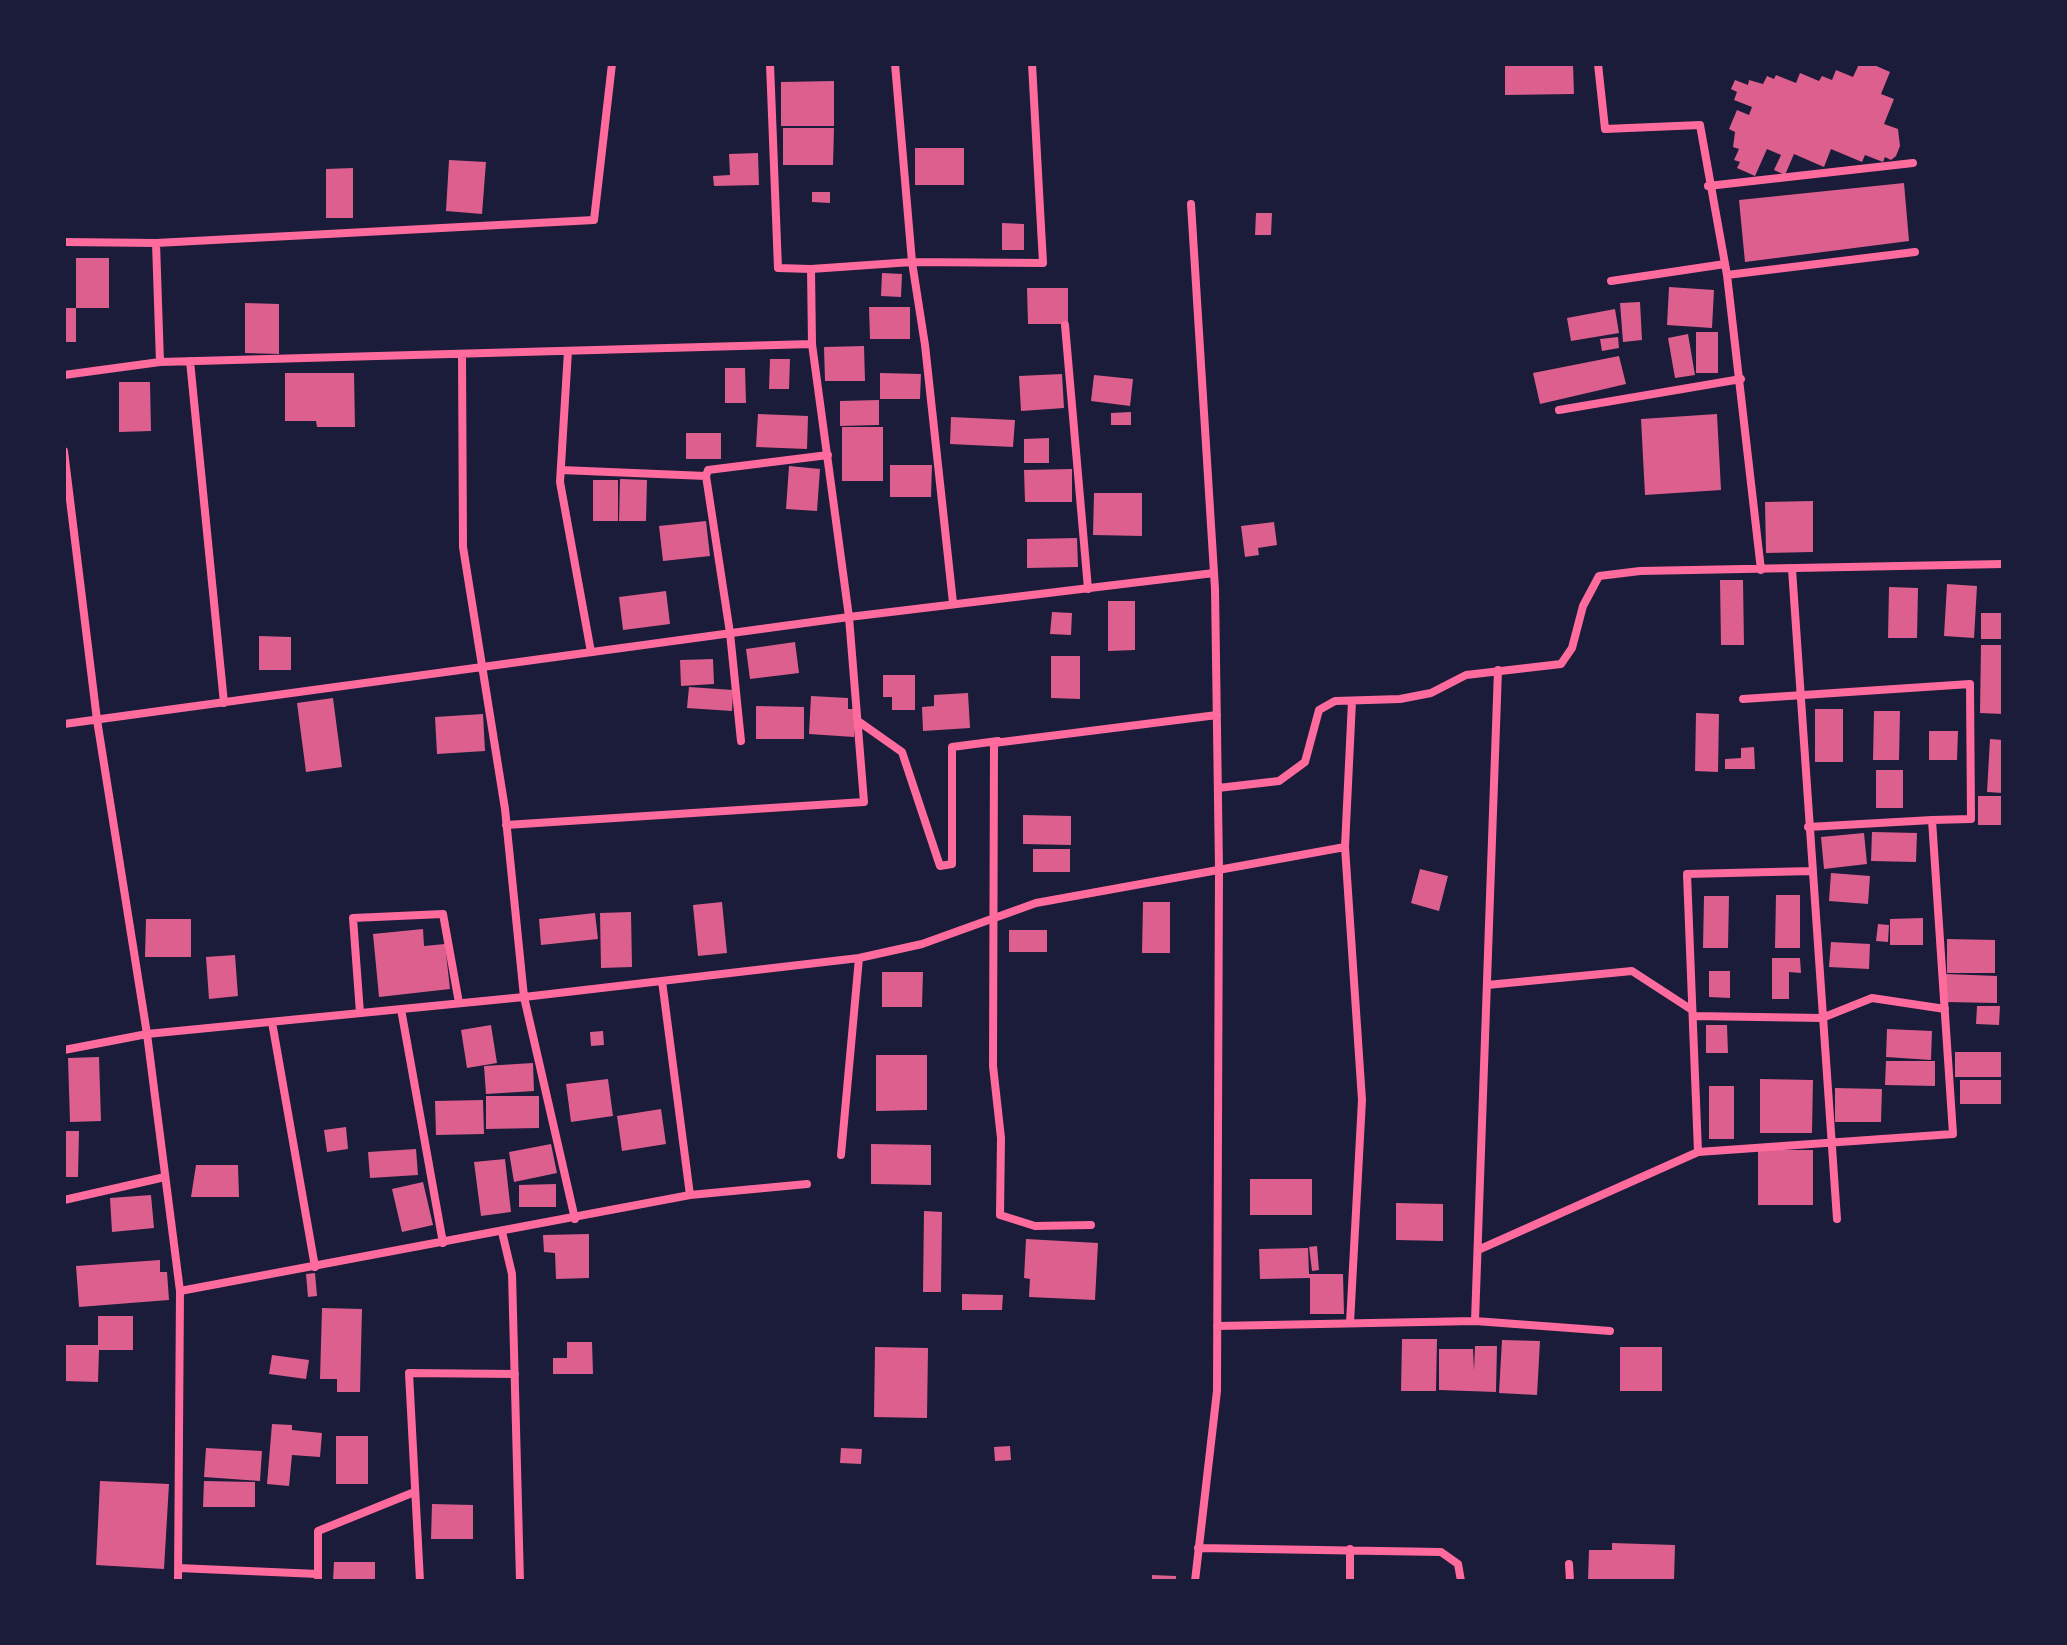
<!DOCTYPE html>
<html>
<head>
<meta charset="utf-8">
<style>
  body { margin:0 }
  #map { position:relative; width:2067px; height:1645px; overflow:hidden; background:#1b1b3a; font-family:Ubuntu,sans-serif }
  canvas { display:block }
  .frame { position:absolute; inset:0; border:66px solid #1b1b3a; pointer-events:none }
</style>
</head>
<body>
<div id="map">
<canvas width="2067" height="1645"></canvas>
<div class="frame"></div>
</div>
<script>
const context = document.querySelector('canvas').getContext('2d');
context.lineJoin = 'round';
function fillPath(path, color) { context.fillStyle = color; context.fill(path, 'evenodd'); }
const shape = rows => new Path2D(rows.map(r => 'M' + r).join(''));
function strokePath(path, color, width, dash) { context.strokeStyle = color; context.lineWidth = width; context.lineCap = dash ? 'butt' : 'round'; context.setLineDash(dash || []); context.stroke(path); }
fillPath(shape([
  [1505,64,1573,64,1574,94,1505,95],
  [1859,64,1872,64,1890,72,1881,94,1894,99,1884,124,1898,129,1900,146,1896,156,1891,160,1885,157,1883,162,1865,155,1862,162,1831,149,1824,167,1794,154,1785,175,1774,170,1781,155,1767,149,1755,176,1737,168,1740,162,1734,160,1739,149,1733,147,1735,132,1729,129,1737,110,1749,115,1752,107,1734,100,1737,92,1731,89,1735,80,1748,85,1749,80,1763,84,1767,76,1774,79,1776,75,1796,83,1800,73,1819,81,1822,76,1832,80,1836,70,1853,77],
  [834,81,834,126,781,126,781,82],
  [783,128,834,128,833,165,783,165],
  [915,148,964,148,964,185,915,185],
  [758,153,759,185,714,186,713,176,730,175,729,154],
  [449,160,486,162,482,214,446,211],
  [353,168,353,218,326,218,326,169],
  [1904,183,1909,241,1745,262,1739,200],
  [812,192,830,192,830,203,812,202],
  [1256,213,1272,213,1271,235,1255,235],
  [1002,223,1024,224,1024,250,1002,250],
  [76,258,109,258,109,308,76,308],
  [882,273,902,274,901,297,881,296],
  [1669,287,1714,290,1712,328,1667,325],
  [1027,288,1068,288,1068,324,1028,324],
  [1640,302,1642,340,1623,342,1620,303],
  [245,303,279,304,279,354,245,353],
  [869,307,910,307,910,339,870,339],
  [64,308,76,308,76,342,64,342],
  [1615,309,1619,333,1571,341,1567,318],
  [1696,332,1718,332,1718,373,1696,373],
  [1688,334,1695,375,1675,378,1668,338],
  [1618,337,1619,348,1602,351,1600,339],
  [864,346,865,381,825,381,824,347],
  [1619,356,1626,384,1540,404,1533,373],
  [770,359,790,359,789,389,769,389],
  [725,368,745,368,746,403,725,403],
  [285,373,354,373,355,427,317,427,316,421,285,421],
  [880,373,921,374,920,399,880,399],
  [1062,374,1064,408,1021,411,1019,376],
  [1094,375,1133,379,1130,406,1091,401],
  [119,382,150,382,151,431,119,432],
  [879,400,879,425,840,426,840,401],
  [1131,412,1131,425,1111,425,1111,413],
  [758,414,808,416,807,449,756,447],
  [1717,414,1721,490,1645,495,1641,419],
  [951,417,1015,420,1013,447,950,444],
  [842,427,883,427,883,481,842,481],
  [686,433,721,433,721,459,686,459],
  [1049,438,1049,463,1024,463,1024,439],
  [890,465,932,465,931,497,890,497],
  [789,466,820,469,817,511,786,509],
  [1072,469,1072,502,1025,502,1024,470],
  [620,479,647,480,646,521,619,521],
  [593,480,618,480,618,521,593,521],
  [1094,493,1142,493,1142,536,1093,535],
  [1813,501,1813,552,1766,553,1765,502],
  [706,521,710,556,663,561,659,526],
  [1274,522,1277,545,1258,548,1259,555,1245,557,1241,526],
  [1077,538,1078,567,1027,568,1027,539],
  [1720,580,1743,580,1744,645,1721,645],
  [1947,584,1977,586,1974,638,1944,636],
  [1889,587,1918,588,1917,638,1888,638],
  [666,591,670,624,623,630,619,597],
  [1108,601,1135,601,1135,650,1108,651],
  [1052,612,1072,613,1071,635,1050,634],
  [1981,613,2003,613,2003,639,1981,639],
  [259,636,291,637,291,670,259,670],
  [795,642,799,673,750,679,746,649],
  [1981,645,2003,645,2003,714,1980,713],
  [1051,656,1080,656,1080,699,1051,698],
  [713,659,714,684,681,686,680,660],
  [883,675,915,675,915,710,892,710,892,697,883,697],
  [689,687,733,690,732,711,687,708],
  [968,693,970,728,923,731,922,707,934,706,934,695],
  [811,696,848,698,848,709,855,709,854,737,809,734],
  [333,698,342,767,306,772,297,703],
  [756,706,804,707,804,739,756,739],
  [1815,709,1843,709,1843,762,1815,762],
  [1874,711,1900,711,1899,760,1873,760],
  [1696,713,1719,714,1718,772,1695,771],
  [483,714,485,751,437,754,435,717],
  [1929,731,1958,731,1957,760,1929,760],
  [1990,739,2003,740,2003,793,1987,792],
  [1754,747,1755,769,1725,769,1725,759,1741,758,1741,748],
  [1876,770,1903,770,1903,808,1876,808],
  [1978,796,2003,796,2003,825,1978,825],
  [1023,815,1071,816,1071,845,1023,844],
  [1872,832,1917,833,1916,862,1871,861],
  [1864,833,1867,864,1824,869,1821,837],
  [1033,849,1070,849,1070,872,1033,872],
  [1420,869,1448,876,1439,911,1411,903],
  [1831,873,1870,876,1868,904,1829,901],
  [1776,895,1800,895,1800,948,1775,948],
  [1704,896,1729,896,1728,948,1703,948],
  [722,902,727,953,698,956,693,905],
  [1143,902,1170,902,1170,953,1142,953],
  [631,912,632,967,601,968,600,913],
  [595,913,598,939,541,945,539,919],
  [1923,918,1923,945,1890,945,1890,919],
  [146,919,191,919,191,957,145,957],
  [1878,924,1889,925,1888,942,1876,941],
  [423,929,424,946,445,944,450,989,379,997,373,934],
  [1009,930,1047,930,1047,952,1009,952],
  [1947,939,1995,940,1995,973,1947,973],
  [1831,942,1870,944,1869,969,1829,967],
  [235,955,238,996,209,999,206,957],
  [1772,958,1800,958,1801,973,1789,972,1789,999,1772,999],
  [1709,971,1730,971,1730,998,1709,997],
  [882,972,923,972,922,1007,882,1007],
  [1946,974,1997,976,1997,1003,1945,1002],
  [1977,1006,2000,1006,1999,1025,1976,1024],
  [491,1025,497,1063,467,1068,461,1030],
  [1706,1025,1727,1025,1728,1053,1706,1053],
  [1887,1029,1932,1031,1931,1060,1886,1057],
  [603,1031,604,1045,591,1046,590,1032],
  [1955,1052,2003,1052,2003,1077,1955,1077],
  [876,1055,927,1055,927,1110,876,1111],
  [99,1057,101,1121,70,1122,68,1058],
  [1886,1061,1935,1061,1935,1086,1885,1085],
  [533,1063,534,1091,486,1094,484,1066],
  [608,1079,613,1116,571,1122,566,1084],
  [1760,1079,1813,1080,1812,1133,1760,1133],
  [1960,1080,2002,1080,2002,1104,1960,1104],
  [1709,1086,1734,1086,1734,1139,1709,1139],
  [1835,1088,1882,1089,1881,1122,1835,1122],
  [486,1096,539,1096,539,1128,486,1129],
  [483,1100,484,1134,436,1135,435,1101],
  [661,1109,666,1144,622,1151,617,1116],
  [346,1127,348,1149,327,1152,324,1130],
  [64,1131,79,1131,78,1177,64,1177],
  [551,1144,557,1173,514,1182,509,1152],
  [871,1144,931,1145,931,1185,871,1184],
  [416,1149,418,1175,370,1178,368,1152],
  [1758,1150,1813,1150,1813,1205,1758,1205],
  [505,1159,511,1212,481,1216,474,1162],
  [196,1165,238,1165,239,1197,191,1197],
  [1250,1179,1312,1179,1312,1215,1250,1215],
  [423,1182,433,1225,402,1232,392,1189],
  [556,1184,556,1207,519,1207,519,1185],
  [151,1195,154,1228,112,1232,110,1198],
  [1396,1203,1443,1204,1443,1241,1396,1240],
  [924,1211,942,1212,941,1292,923,1292],
  [589,1234,589,1278,556,1279,555,1253,544,1252,543,1235],
  [1026,1239,1098,1243,1095,1300,1029,1297,1030,1279,1024,1278],
  [1317,1246,1319,1270,1312,1271,1309,1247],
  [1308,1248,1309,1274,1343,1274,1344,1314,1310,1314,1310,1278,1260,1279,1259,1249],
  [160,1260,160,1272,167,1272,169,1300,79,1307,76,1266],
  [315,1273,317,1296,308,1297,306,1274],
  [962,1294,1003,1295,1002,1310,962,1310],
  [322,1308,362,1309,360,1392,337,1392,337,1379,320,1379],
  [98,1316,133,1316,133,1350,99,1350,98,1382,64,1381,64,1345,98,1345],
  [1402,1339,1437,1339,1436,1391,1401,1391],
  [1502,1340,1540,1341,1537,1395,1499,1393],
  [567,1342,592,1342,593,1374,553,1374,553,1358,567,1358],
  [1475,1346,1497,1346,1496,1392,1439,1390,1439,1349,1473,1349,1474,1371],
  [875,1347,928,1348,927,1418,874,1417],
  [1620,1347,1662,1347,1662,1391,1620,1391],
  [272,1355,309,1360,306,1379,269,1374],
  [272,1424,292,1425,292,1430,322,1433,320,1457,292,1455,289,1486,267,1484],
  [336,1436,368,1436,368,1484,336,1484],
  [1010,1446,1011,1460,995,1461,994,1447],
  [206,1448,262,1451,260,1481,204,1477],
  [841,1448,862,1449,861,1464,840,1463],
  [100,1481,169,1484,164,1569,96,1565],
  [204,1481,255,1482,255,1507,203,1507],
  [432,1504,473,1505,473,1539,431,1539],
  [1612,1543,1675,1545,1674,1581,1588,1581,1589,1550,1612,1550],
  [334,1562,375,1562,375,1581,333,1581],
  [1152,1575,1176,1576,1176,1581,1152,1581]
]), '#dd5f8e');
strokePath(shape([
  [1598,64,1605,129,1700,125,1727,275,1761,570],
  [1708,186,1913,163],
  [1191,204,1215,589,1219,869,1217,1391,1195,1581],
  [64,242,156,243,160,362],
  [156,243,594,220,612,64],
  [811,269,912,262,895,64],
  [1727,275,1915,252],
  [1611,281,1725,264],
  [1065,325,1088,589],
  [568,351,560,482,591,652],
  [462,354,463,547,505,809,524,997,575,1219],
  [190,361,224,703],
  [64,375,160,362,812,344],
  [1559,410,1741,379],
  [64,451,97,720,147,1034,180,1291,178,1581],
  [561,470,706,476,708,470,828,455],
  [706,476,730,633,741,741],
  [1792,569,1837,1219],
  [953,603,925,345,912,262,1043,263,1032,64],
  [1743,699,1970,684,1971,819,1932,820,1953,1134,1698,1152,1687,874,1812,871],
  [858,721,902,752,940,866,952,864,952,747,998,741],
  [64,724,849,617,1214,573],
  [1218,788,1279,781,1305,762,1319,710,1335,701,1400,699,1431,693,1466,675,1561,664,1572,648,1583,606,1599,576,1640,571,2003,564],
  [506,825,864,802,849,617,812,344,811,269,778,268,770,64],
  [1808,827,1932,820],
  [1487,985,1632,971,1692,1010],
  [401,1009,443,1243],
  [360,1013,353,918,443,914,459,1003],
  [1693,1016,1822,1018,1872,998,1945,1009],
  [272,1022,315,1267],
  [64,1050,147,1034,524,997,859,958,922,944,1036,903,1345,847],
  [841,1155,859,958],
  [690,1195,807,1184],
  [64,1200,165,1177],
  [1091,1225,1035,1226,1000,1215,1001,1138,993,1066,994,743,1217,715],
  [502,1232,512,1274,520,1581],
  [1478,1250,1698,1152],
  [180,1291,690,1195,662,981],
  [1475,1321,1498,670],
  [1350,1323,1362,1100,1345,847,1352,701],
  [1217,1326,1475,1321,1610,1331],
  [1198,1548,1441,1552,1458,1564,1461,1581],
  [1350,1549,1350,1581],
  [1569,1564,1570,1581],
  [178,1568,318,1574],
  [318,1581,318,1531,412,1493],
  [420,1581,409,1373,515,1374]
]), '#ff6b9d', 8);
</script>
</body>
</html>
